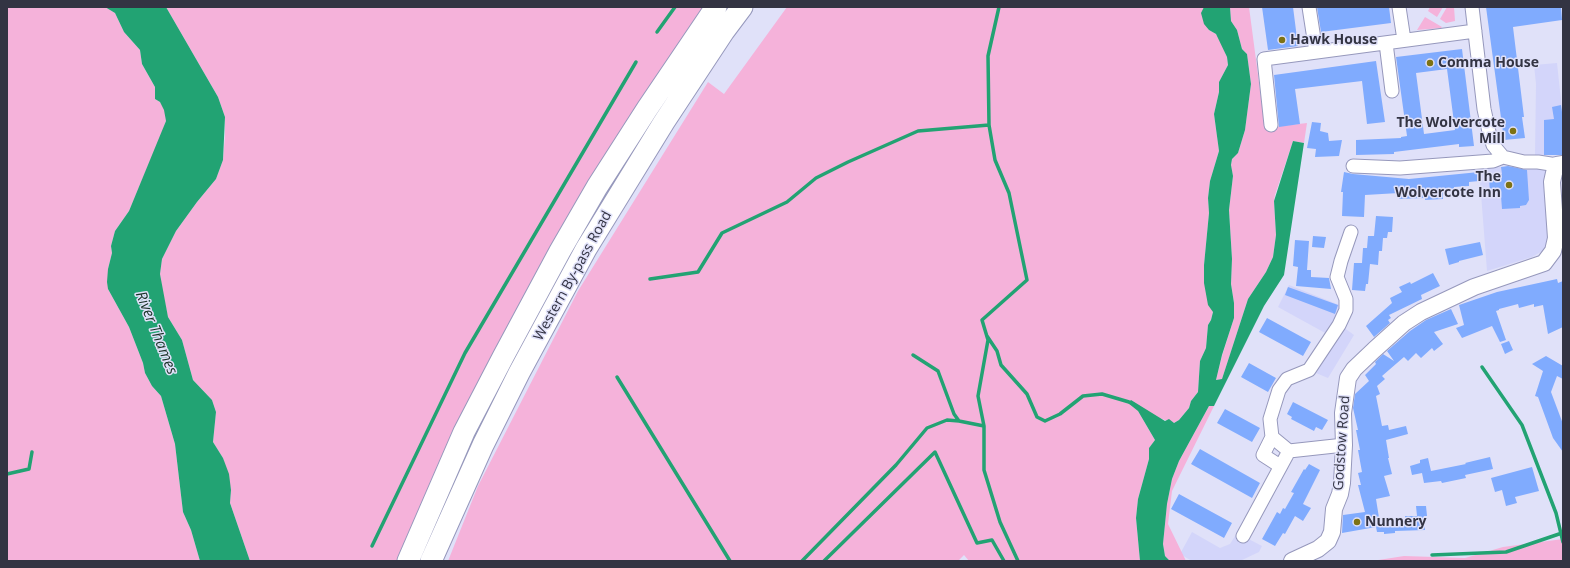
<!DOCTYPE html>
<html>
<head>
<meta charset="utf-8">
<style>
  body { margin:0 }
  #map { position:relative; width:1570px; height:568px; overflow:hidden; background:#e0e1f9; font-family:"Open Sans",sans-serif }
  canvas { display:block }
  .frame { position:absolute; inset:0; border:8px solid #333443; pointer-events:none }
</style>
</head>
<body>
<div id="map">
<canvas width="1570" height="568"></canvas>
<div class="frame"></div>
</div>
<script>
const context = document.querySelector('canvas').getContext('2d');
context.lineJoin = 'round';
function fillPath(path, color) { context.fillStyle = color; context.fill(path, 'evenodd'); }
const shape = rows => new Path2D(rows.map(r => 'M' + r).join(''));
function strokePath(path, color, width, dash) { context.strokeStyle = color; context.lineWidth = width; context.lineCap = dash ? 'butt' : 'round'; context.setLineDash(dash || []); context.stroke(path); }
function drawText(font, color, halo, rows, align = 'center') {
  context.font = font + ' "Open Sans",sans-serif'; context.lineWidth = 3; context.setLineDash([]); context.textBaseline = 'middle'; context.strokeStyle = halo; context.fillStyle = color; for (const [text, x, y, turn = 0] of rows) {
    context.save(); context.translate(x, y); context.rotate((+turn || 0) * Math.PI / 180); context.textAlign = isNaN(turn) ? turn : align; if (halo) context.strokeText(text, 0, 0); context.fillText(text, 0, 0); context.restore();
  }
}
fillPath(shape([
  [1557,63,1563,119,1563,155,1535,155,1536,84,1534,65],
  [1546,165,1549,232,1548,244,1544,250,1532,257,1487,271,1479,168],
  [1289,285,1342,306,1327,334,1278,307],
  [1343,327,1354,335,1328,378,1316,373],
  [1192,532,1220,548,1230,544,1237,533,1262,546,1259,552,1240,561,1192,561,1180,554]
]), '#d3d5fa');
fillPath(shape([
  [7,7,105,7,115,13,124,32,140,50,142,64,155,87,155,99,160,102,165,110,166,121,161,135,129,211,115,231,111,246,112,253,108,269,108,289,129,327,143,363,145,373,152,386,161,396,175,444,183,512,191,530,200,561,7,561],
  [166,7,704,7,399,561,250,561,230,503,231,490,223,458,213,442,216,412,212,400,193,380,182,340,168,317,162,289,160,274,162,259,176,231,197,202,216,179,223,160,225,136,225,117,218,97],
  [787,7,1204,7,1209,30,1216,34,1221,43,1227,57,1228,65,1219,82,1219,92,1214,114,1219,151,1210,181,1208,198,1209,213,1204,265,1213,311,1211,320,1208,325,1206,348,1200,361,1198,392,1191,401,1189,408,1179,420,1174,423,1138,411,1155,440,1149,448,1149,459,1138,499,1136,518,1140,561,969,561,964,555,958,561,448,561,478,486,578,291,708,82,724,94],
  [1230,7,1249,7,1265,128,1307,123,1304,143,1293,141,1275,195,1274,201,1276,235,1273,257,1266,272,1248,299,1222,379,1216,380,1222,356,1234,318,1234,303,1231,284,1232,259,1229,210,1233,176,1231,166,1232,159,1238,153,1245,130,1251,84,1247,54,1242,49,1237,30,1231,21],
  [1430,7,1443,7,1437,17,1428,11],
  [1447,7,1454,7,1455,21,1446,23,1440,19],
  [1425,17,1442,27,1441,28,1417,30],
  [1209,406,1214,406,1172,491,1168,524,1186,561,1170,561,1165,556,1163,544,1167,504,1172,479,1179,461],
  [1563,539,1563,561,1372,561,1404,556,1465,558,1503,547]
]), '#f5b2da');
fillPath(shape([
  [105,7,166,7,218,97,225,117,223,160,216,179,197,202,176,231,162,259,160,274,168,317,182,340,193,380,212,400,216,412,213,442,223,458,229,474,231,490,230,503,250,561,200,561,191,530,183,512,175,444,161,396,152,386,145,373,143,363,129,327,108,289,107,282,108,269,112,253,111,246,115,231,129,211,166,121,164,110,160,102,155,99,155,87,142,64,140,50,124,32,115,13],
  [1204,7,1230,7,1231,21,1237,30,1242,49,1247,54,1251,84,1245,130,1238,153,1232,159,1231,165,1233,176,1229,210,1232,259,1231,284,1234,303,1234,318,1222,355,1216,380,1222,379,1248,299,1266,272,1273,257,1276,235,1274,201,1293,141,1304,143,1284,275,1264,306,1214,406,1209,406,1179,461,1172,479,1167,504,1163,544,1165,556,1170,561,1140,561,1136,518,1138,499,1149,459,1149,448,1155,440,1138,411,1128,403,1131,400,1165,421,1169,419,1174,423,1179,420,1189,408,1191,401,1198,392,1200,361,1206,348,1208,325,1211,320,1213,312,1208,305,1204,283,1204,265,1209,213,1208,198,1210,181,1219,151,1214,114,1219,92,1219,82,1228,65,1227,57,1216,34,1209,30,1204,24,1201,13]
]), '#22a373');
strokePath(shape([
  [657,32,675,7],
  [989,125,988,56,999,7],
  [650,279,698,272,722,233,787,202,816,178,848,162,918,131,989,125,995,160,1009,193,1027,280,982,320,988,340,978,396,984,426,984,470,1000,522,1018,561],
  [987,336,997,351,1001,365,1027,394,1037,417,1045,421,1060,414,1083,396,1102,394,1129,402,1133,404],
  [913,355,938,371,954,414,959,421,984,426],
  [1482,367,1522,425,1556,513,1563,542],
  [617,377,730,561],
  [7,474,29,469,32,452],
  [372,546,465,353,636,62],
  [1432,555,1506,552,1562,533],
  [802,561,896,465,927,428,947,420,959,421],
  [824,561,935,452,977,543,992,540,1004,561]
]), '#22a373', 3.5);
fillPath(shape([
  [1262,7,1293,7,1298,46,1268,50],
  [1317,7,1389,7,1391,23,1321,32],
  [1486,7,1561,7,1562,20,1513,27,1524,117,1522,117,1525,138,1504,140],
  [1462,49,1474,146,1459,147,1459,144,1394,152,1394,154,1356,155,1356,140,1401,138,1401,137,1407,136,1396,57],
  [1447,69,1455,130,1424,134,1416,73],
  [1376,61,1385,122,1367,124,1362,81,1295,89,1300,124,1279,127,1274,75],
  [1561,105,1563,119,1563,155,1544,155,1544,120,1554,119,1552,107],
  [1312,122,1321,123,1320,131,1328,133,1329,141,1342,140,1339,156,1315,157,1316,149,1307,148],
  [1508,166,1527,170,1529,200,1526,205,1520,206,1520,208,1502,209,1501,196,1490,196,1489,175,1502,174,1501,167],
  [1344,172,1353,174,1409,179,1479,172,1479,181,1469,182,1469,186,1454,187,1454,190,1443,191,1443,199,1425,200,1425,198,1399,199,1399,193,1365,195,1364,217,1342,216,1343,192,1341,192],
  [1376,216,1393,217,1392,232,1388,232,1387,238,1383,238,1382,251,1379,251,1378,265,1370,264,1368,284,1366,284,1365,291,1352,290,1354,263,1362,263,1363,248,1367,248,1368,236,1374,236],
  [1313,236,1326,237,1324,248,1312,247],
  [1295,240,1309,241,1307,270,1311,270,1311,277,1329,278,1331,289,1296,286,1298,267,1293,266],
  [1480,242,1483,255,1459,261,1459,262,1449,265,1445,249],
  [1433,273,1440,286,1421,295,1422,299,1389,315,1391,318,1388,320,1390,323,1374,337,1366,326,1392,303,1390,298,1402,292,1399,287,1410,282,1411,284],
  [1557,279,1558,283,1563,281,1563,327,1548,334,1543,305,1534,307,1534,304,1519,308,1518,304,1499,309,1499,310,1496,311,1506,340,1500,342,1492,326,1462,338,1456,328,1464,325,1459,305,1497,292],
  [1288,287,1338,305,1335,314,1285,295],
  [1451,309,1458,324,1434,332,1443,344,1434,351,1432,348,1421,358,1416,353,1408,361,1404,357,1382,376,1385,379,1377,386,1380,394,1376,396,1382,426,1388,425,1389,430,1406,426,1408,434,1386,440,1389,458,1388,458,1392,474,1384,476,1390,496,1376,499,1380,524,1406,522,1405,516,1417,516,1416,506,1426,506,1427,516,1424,516,1425,530,1395,531,1395,533,1384,534,1384,532,1377,532,1376,527,1342,533,1343,515,1365,512,1358,485,1361,485,1358,473,1362,472,1358,450,1360,450,1356,430,1358,430,1353,408,1355,394,1369,381,1365,375,1376,364,1375,362,1383,354,1394,361,1387,351,1410,331,1426,320],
  [1267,318,1311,342,1303,356,1259,332],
  [1509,341,1513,350,1505,354,1501,344],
  [1546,356,1563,366,1563,379,1557,376,1551,392,1563,424,1563,452,1553,438,1538,397,1535,396,1543,371,1532,364],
  [1249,363,1276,378,1268,392,1241,377],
  [1293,402,1328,420,1322,430,1316,427,1314,431,1291,419,1292,417,1287,414],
  [1225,409,1260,428,1252,442,1217,423],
  [1200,449,1260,483,1252,498,1191,464],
  [1490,457,1493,469,1465,475,1466,478,1442,483,1441,481,1424,483,1422,473,1412,475,1410,466,1420,463,1420,460,1428,458,1431,471,1466,464,1465,463],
  [1309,464,1320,470,1303,504,1311,508,1303,521,1295,516,1285,534,1283,533,1275,546,1262,539,1277,512,1280,514,1283,508,1285,509,1294,493,1291,492,1304,469,1305,470],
  [1532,467,1539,491,1515,497,1517,503,1506,506,1502,490,1495,492,1491,478],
  [1179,494,1232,523,1224,538,1171,509]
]), '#80abfe');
const minor = shape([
  [1309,7,1316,52],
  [1399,7,1404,40],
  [1472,7,1484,109,1489,132,1493,145,1503,157],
  [1386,43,1392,91],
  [1271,125,1264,59,1475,31],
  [1353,166,1400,168,1493,161,1503,157,1524,162,1538,162,1557,165],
  [1272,437,1263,455,1280,466],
  [1344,445,1289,451,1272,437,1270,419,1279,390,1287,379,1309,370,1339,325,1346,310,1346,299,1337,277,1341,261,1351,232],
  [1243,536,1289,451]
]);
const tertiary = shape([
  [1292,561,1318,549,1328,541,1332,532,1334,509,1340,494,1342,483,1344,445,1343,413,1348,378,1354,369,1374,350,1404,323,1421,312,1474,287,1544,263,1553,251,1556,238,1552,182,1554,173,1557,165,1563,164]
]);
const trunk = shape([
  [408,561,464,432,503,357,560,251,597,187,647,109,716,7],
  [431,561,483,445,519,373,586,249,664,122,724,31,742,7]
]);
strokePath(minor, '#9698bc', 15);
strokePath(tertiary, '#9698bc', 18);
strokePath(trunk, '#9698bc', 23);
strokePath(minor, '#fff', 13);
strokePath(tertiary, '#fff', 16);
strokePath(trunk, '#fff', 21);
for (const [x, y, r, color] of [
  [1282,40,4,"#7d7214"],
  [1430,63,4,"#7d7214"],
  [1513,131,4,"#7d7214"],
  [1509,185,4,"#7d7214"],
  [1357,522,4,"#7d7214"]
]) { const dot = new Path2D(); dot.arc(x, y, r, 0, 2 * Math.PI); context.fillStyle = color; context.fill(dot); strokePath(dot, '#e0e1f9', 1.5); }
drawText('bold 14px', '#333443', '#e0e1f9', [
  ["Hawk House",1290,40],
  ["Comma House",1438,63],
  ["The Wolvercote",1505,123,"right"],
  ["Mill",1505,139,"right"],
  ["The",1501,177,"right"],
  ["Wolvercote Inn",1501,193,"right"],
  ["Nunnery",1365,522]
], 'left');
drawText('14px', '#333443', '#e0e1f9', [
  ["Western By-pass Road",573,276,-61],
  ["Godstow Road",1342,443,-86]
]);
drawText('italic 15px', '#183126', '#e0e1f9', [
  ["River Thames",156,333,68]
]);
</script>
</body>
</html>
